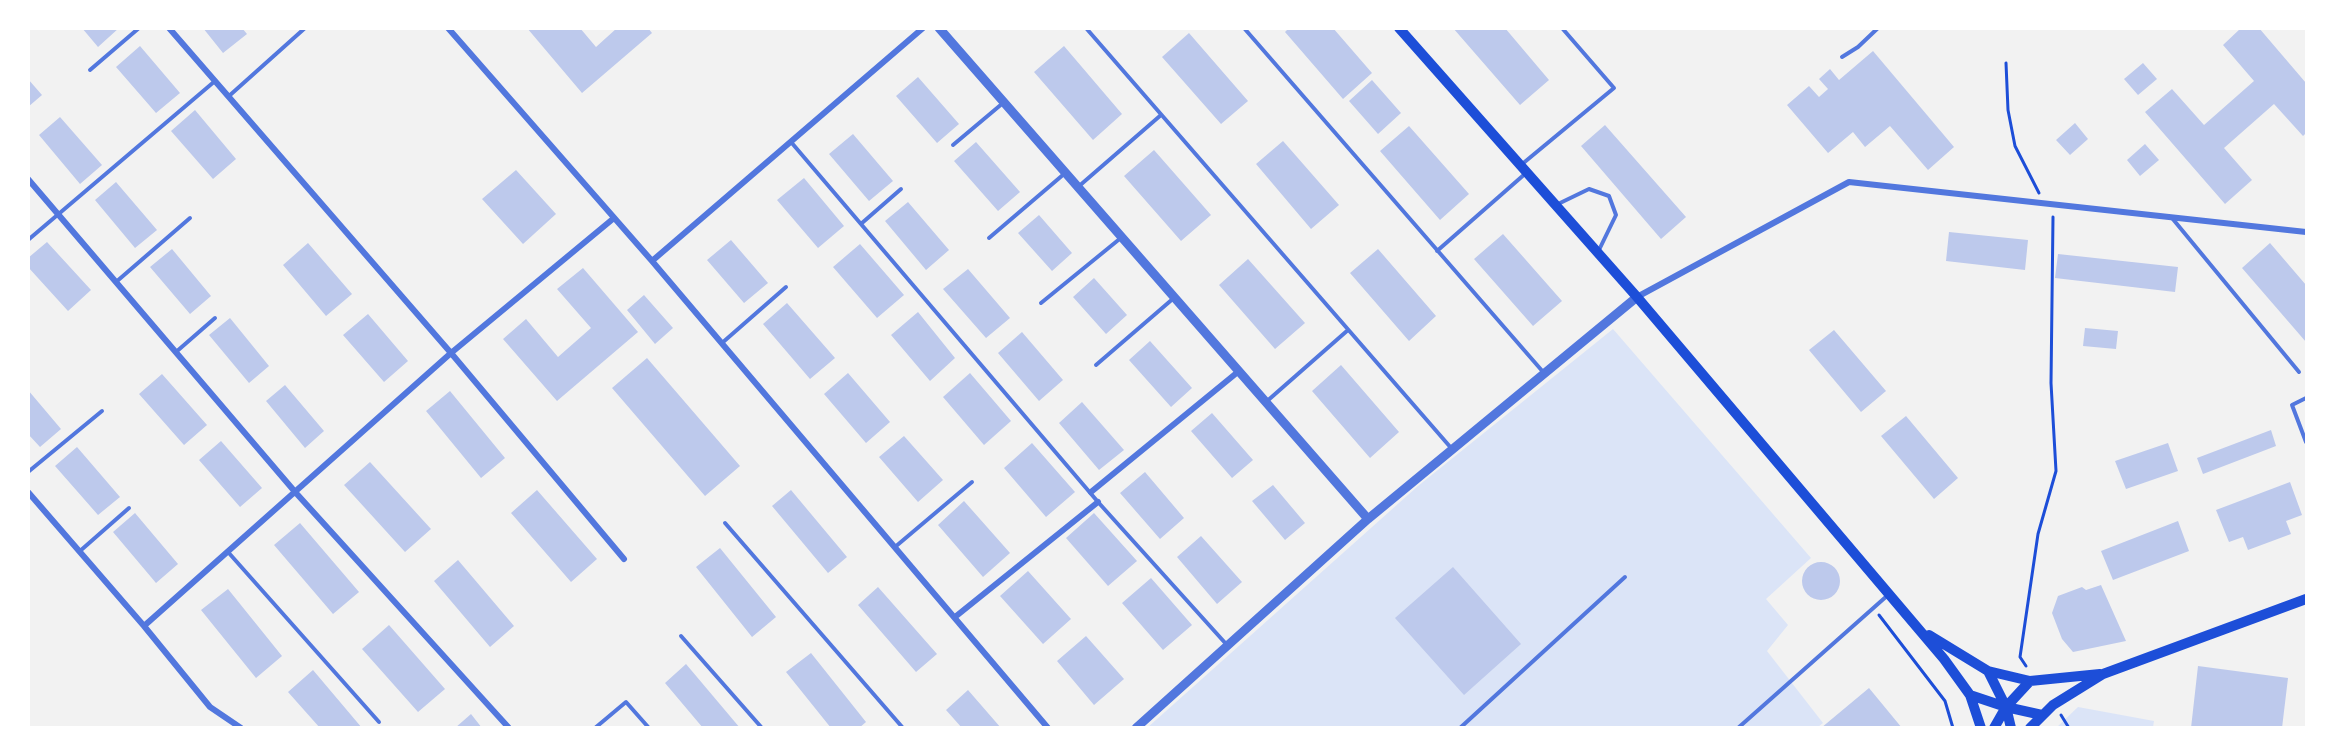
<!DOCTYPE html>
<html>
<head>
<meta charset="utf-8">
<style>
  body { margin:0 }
  #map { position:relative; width:2335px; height:756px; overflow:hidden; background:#f2f2f2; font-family:Raleway,sans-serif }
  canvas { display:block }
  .frame { position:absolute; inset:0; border:30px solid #fff; pointer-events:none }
</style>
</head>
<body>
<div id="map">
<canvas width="2335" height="756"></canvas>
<div class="frame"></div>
</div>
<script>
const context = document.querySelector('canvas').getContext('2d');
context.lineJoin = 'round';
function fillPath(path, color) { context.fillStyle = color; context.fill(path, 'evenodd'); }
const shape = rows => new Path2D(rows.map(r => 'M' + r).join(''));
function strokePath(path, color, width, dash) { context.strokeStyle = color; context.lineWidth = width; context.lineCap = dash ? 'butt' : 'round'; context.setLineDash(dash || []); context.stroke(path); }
fillPath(shape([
  [1613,329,1811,558,1766,599,1788,625,1767,651,1823,723,1818,727,1147,728,1418,486],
  [2078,707,2154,721,2153,727,2056,728]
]), '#dbe4f7');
fillPath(shape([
  [82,28,119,28,98,47],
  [203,28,242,28,247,34,223,53],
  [527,28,580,28,596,47,617,28,648,28,652,33,582,93],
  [1289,28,1333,28,1372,73,1343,99,1285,32],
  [1453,28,1505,28,1549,80,1520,105],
  [2241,28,2259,28,2306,83,2306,133,2303,136,2274,104,2224,148,2252,180,2225,204,2145,112,2172,89,2204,125,2254,81,2223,45],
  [1189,33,1248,101,1221,124,1162,57],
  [140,46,180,93,156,113,116,67],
  [1064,46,1122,114,1093,140,1034,72],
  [1873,51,1954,147,1928,170,1890,126,1865,147,1853,132,1828,153,1787,105,1809,86,1819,97,1828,89,1819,79,1830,69,1839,80],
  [2143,63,2157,79,2138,95,2124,79],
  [918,77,959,124,937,143,896,96],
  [28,79,42,95,28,107],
  [1372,80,1401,113,1378,134,1349,101],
  [195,110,236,159,213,179,171,131],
  [60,117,102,165,80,184,39,135],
  [2075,123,2088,139,2070,155,2056,140],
  [1605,125,1686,217,1661,239,1581,146],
  [1409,126,1469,194,1440,220,1380,151],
  [853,134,893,181,869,201,829,154],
  [1283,141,1339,205,1311,229,1256,164],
  [976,142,1020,192,998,211,954,161],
  [2145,144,2159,160,2140,176,2127,160],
  [1154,150,1211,215,1181,241,1124,176],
  [516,170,556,214,523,244,482,199],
  [804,178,844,226,818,248,777,200],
  [116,182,157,230,135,248,95,200],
  [908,202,949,250,926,270,885,221],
  [1039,215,1072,253,1052,271,1018,233],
  [1949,232,2028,240,2025,270,1946,261],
  [1503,234,1562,301,1533,326,1474,259],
  [731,240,768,283,744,303,707,260],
  [47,242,91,290,68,311,28,267,28,258],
  [308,243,352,294,326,316,283,265],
  [2270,243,2306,285,2306,342,2242,268],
  [860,244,904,295,877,318,833,267],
  [172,249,211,296,190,314,150,267],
  [1378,249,1436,316,1409,341,1350,273],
  [2058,254,2178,267,2175,292,2055,278],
  [1248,259,1305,323,1275,349,1219,285],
  [583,268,638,332,557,401,503,339,526,319,558,357,591,328,557,289],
  [968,269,1010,318,986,338,943,289],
  [1094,278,1127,315,1106,334,1073,297],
  [644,295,673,328,655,344,627,310],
  [787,303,835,358,810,379,763,324],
  [918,312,955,358,930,381,891,335],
  [368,314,408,361,384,382,343,335],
  [230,318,269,366,249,383,209,335],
  [2085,328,2118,331,2116,349,2083,346],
  [1834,330,1886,391,1861,412,1809,350],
  [1022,332,1063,380,1039,401,998,353],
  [1150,341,1192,388,1171,407,1129,360],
  [647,358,740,466,705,496,612,388],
  [1341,365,1399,432,1370,458,1312,391],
  [848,373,890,422,866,443,824,394],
  [970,373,1011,421,984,445,943,397],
  [162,374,207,425,184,445,139,394],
  [285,385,324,431,305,448,266,401],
  [28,390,61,429,40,447,28,434],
  [450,391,505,458,481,478,426,411],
  [1082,402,1124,450,1099,470,1059,423],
  [1212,413,1253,460,1232,478,1191,431],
  [1906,416,1958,478,1934,499,1881,436],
  [2271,430,2276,446,2203,474,2197,458],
  [904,436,943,480,918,502,879,457],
  [221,441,262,488,240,507,199,460],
  [1032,443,1075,492,1046,517,1004,468],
  [2168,443,2178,471,2126,489,2115,461],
  [77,447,120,497,98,515,55,466],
  [370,462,431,529,405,552,344,485],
  [1145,472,1184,518,1160,539,1120,493],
  [2290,482,2302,515,2286,521,2291,534,2248,550,2243,537,2229,542,2216,510],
  [1273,485,1305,523,1285,540,1252,501],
  [537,490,597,559,571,582,511,513],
  [791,490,847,557,828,573,772,506],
  [964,501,1010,553,983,577,938,525],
  [135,513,178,564,156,583,113,532],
  [1094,513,1137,561,1108,586,1066,538],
  [2178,521,2189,551,2113,580,2101,551],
  [300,523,359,592,333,614,274,545],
  [1201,536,1242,582,1217,604,1177,557],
  [720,548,776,617,752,637,696,567],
  [458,560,514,626,490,647,434,581],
  '1802 581a19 19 0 1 1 38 0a19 19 0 1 1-38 0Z',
  [1453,567,1521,644,1464,695,1395,618],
  [1028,571,1071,619,1043,644,1000,596],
  [1151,578,1192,625,1163,650,1122,603],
  [2101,585,2126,641,2073,652,2062,639,2052,613,2058,596,2082,587,2086,590],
  [878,587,937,654,916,672,858,605],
  [228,589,282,656,256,678,201,610],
  [389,625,445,689,418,712,362,649],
  [1086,636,1124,679,1094,705,1057,661],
  [811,653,866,722,859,728,831,728,786,672],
  [686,664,740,728,703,728,665,683],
  [2198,666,2288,678,2282,728,2191,728],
  [313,670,362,728,320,728,288,692],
  [1869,688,1902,728,1821,728],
  [968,690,1001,728,962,728,946,710],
  [471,714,482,728,455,728]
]), '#bdc9ec');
strokePath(shape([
  [2006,63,2008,110,2015,146,2039,193],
  [1879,615,1945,701,1953,728],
  [2026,666,2020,657,2038,534,2056,471,2051,383,2053,217],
  [2061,715,2069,728]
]), '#1d4ed8', 3);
strokePath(shape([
  [1086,28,1452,449],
  [1244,28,1544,373],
  [1842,57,1858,47,1878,28],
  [90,70,139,28],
  [229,96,305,28],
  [791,142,1098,502,1227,645],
  [953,145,1003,103],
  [1521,165,1614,88,1562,28],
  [1078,187,1161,115],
  [1558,204,1589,189,1609,196,1616,215,1598,252],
  [2172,218,2299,372],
  [862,223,901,189],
  [989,238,1064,174],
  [28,240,215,81],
  [1437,251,1526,173],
  [116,282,190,218],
  [1041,303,1122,237],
  [722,343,786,287],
  [176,352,215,318],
  [1096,365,1175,297],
  [2306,398,2292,405,2306,442],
  [1266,402,1348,330],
  [28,472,102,411],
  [725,523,903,728],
  [895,547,972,482],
  [80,551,129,508],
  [228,552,379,722],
  [681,636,762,728],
  [595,728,626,702,649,728],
  [1460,728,1625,577],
  [1738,728,1888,595]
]), '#5277de', 4);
strokePath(shape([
  [169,28,451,353,624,559],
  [448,28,652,261,1048,728],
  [28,179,296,493,509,728],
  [652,261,923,28],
  [1637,297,1849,182,2306,232],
  [28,492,144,626,210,707,241,728],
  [1091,492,1239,371],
  [955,617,1098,502],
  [144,626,451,353,614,218]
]), '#5277de', 6);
strokePath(shape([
  [939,28,1368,519],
  [1136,728,1368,519,1637,297]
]), '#5277de', 9);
strokePath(shape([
  [1399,28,1637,297,1944,659,1970,695,1981,728],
  [1929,635,1988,671,2030,681,2100,674],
  [1988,671,2006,707,2011,728],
  [1970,695,2006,707,2042,715],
  [1994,728,2006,707,2030,681],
  [2030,728,2053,705,2103,674,2306,599]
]), '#1d4ed8', 10);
</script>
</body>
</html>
